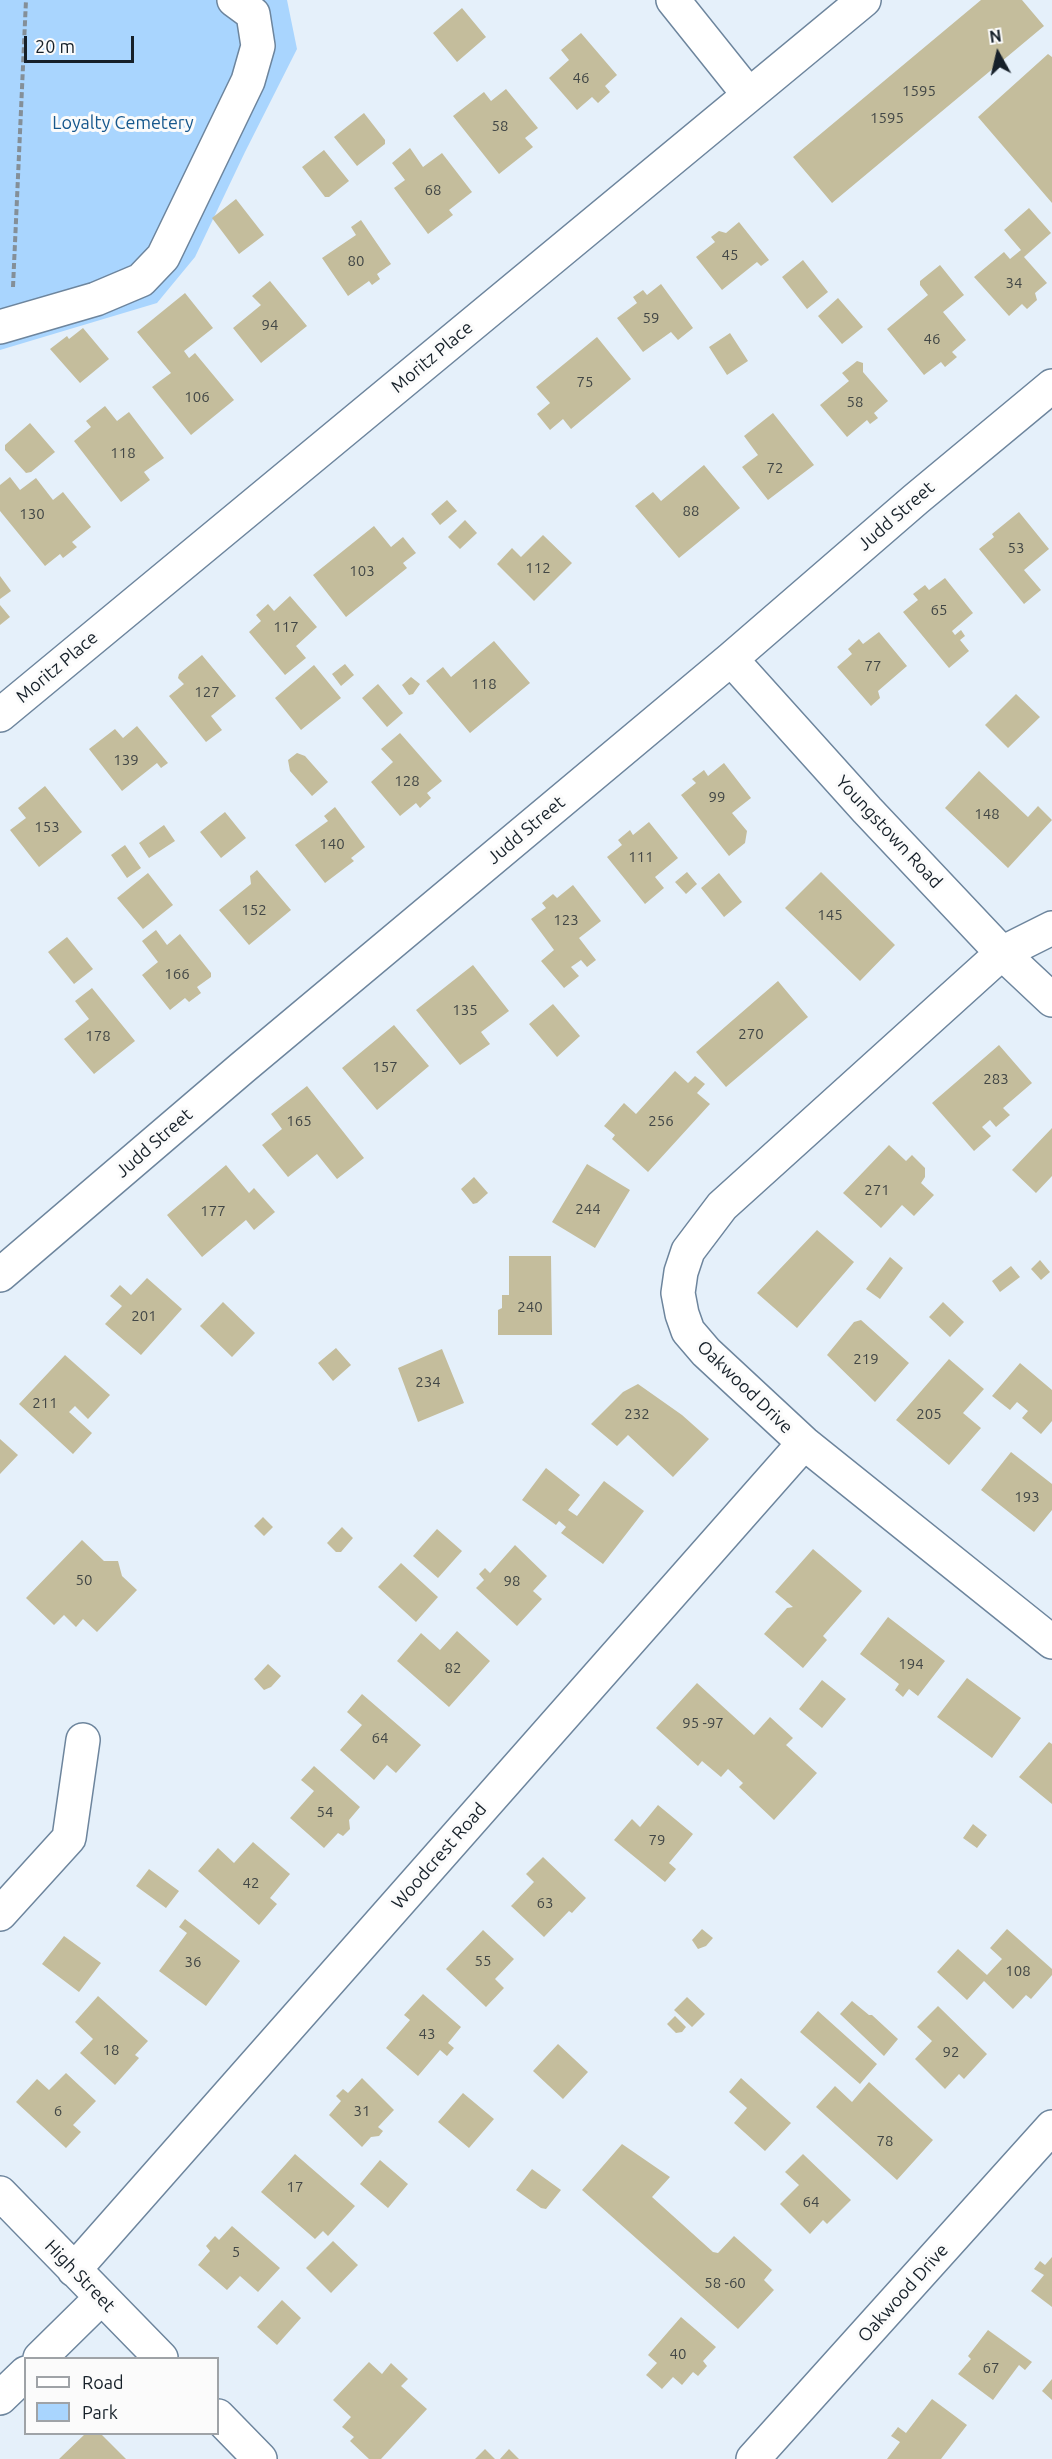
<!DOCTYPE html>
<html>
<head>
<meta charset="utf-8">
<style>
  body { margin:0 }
  #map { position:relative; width:1052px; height:2459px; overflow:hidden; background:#e5f0fa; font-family:Ubuntu,sans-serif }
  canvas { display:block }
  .legend { position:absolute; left:24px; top:2357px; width:195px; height:78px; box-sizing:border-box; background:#fbfbfb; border:2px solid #9fa3a7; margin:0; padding:8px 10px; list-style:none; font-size:18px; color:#162029 }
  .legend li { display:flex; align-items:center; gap:12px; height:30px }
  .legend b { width:30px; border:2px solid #9fa3a7 }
  .north { position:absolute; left:968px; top:24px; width:60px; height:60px; -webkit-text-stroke:4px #fbfbfb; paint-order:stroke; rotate:352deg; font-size:16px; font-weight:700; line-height:24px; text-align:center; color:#162029 }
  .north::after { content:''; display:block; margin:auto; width:21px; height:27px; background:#162029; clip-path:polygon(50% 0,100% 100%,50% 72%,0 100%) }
  .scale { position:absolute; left:24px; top:36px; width:110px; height:27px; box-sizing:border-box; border:3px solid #162029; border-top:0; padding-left:8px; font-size:18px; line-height:21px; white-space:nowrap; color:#162029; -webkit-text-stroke:4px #fbfbfb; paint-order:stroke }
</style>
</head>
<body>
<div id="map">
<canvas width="1052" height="2459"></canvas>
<ul class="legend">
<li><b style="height:8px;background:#fff"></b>Road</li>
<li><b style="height:16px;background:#a9d5fe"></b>Park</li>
</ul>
<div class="north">N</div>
<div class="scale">20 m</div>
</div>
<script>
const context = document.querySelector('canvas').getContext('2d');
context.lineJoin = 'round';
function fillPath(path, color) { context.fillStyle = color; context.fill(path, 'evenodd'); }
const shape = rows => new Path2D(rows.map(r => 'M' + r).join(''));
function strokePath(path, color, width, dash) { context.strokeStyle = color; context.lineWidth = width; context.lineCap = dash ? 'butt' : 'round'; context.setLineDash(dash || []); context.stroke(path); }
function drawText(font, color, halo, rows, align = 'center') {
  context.font = font + ' Ubuntu,sans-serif'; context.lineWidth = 6; context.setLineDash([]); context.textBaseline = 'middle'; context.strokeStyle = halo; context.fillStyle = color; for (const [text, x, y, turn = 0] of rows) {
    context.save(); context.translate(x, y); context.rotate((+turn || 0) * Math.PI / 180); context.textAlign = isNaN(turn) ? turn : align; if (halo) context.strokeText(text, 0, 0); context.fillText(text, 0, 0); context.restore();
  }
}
fillPath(shape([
  [0,0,287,0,297,49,245,152,195,257,157,303,0,350]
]), '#a9d5fe');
fillPath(shape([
  [981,0,1022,0,1044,26,832,203,793,157],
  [462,8,486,37,457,62,433,33],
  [581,33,617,75,605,86,610,92,598,103,592,97,577,110,549,78,569,60,561,50],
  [1048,54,1052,57,1052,203,978,117],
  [506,89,538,128,525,138,533,147,499,174,453,116,484,92,491,101],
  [364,113,385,140,385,144,357,166,334,137],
  [410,148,423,167,442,153,472,192,449,210,453,215,428,234,394,188,405,180,392,163],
  [324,150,349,181,329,197,325,197,302,167],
  [236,199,264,235,239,254,212,218],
  [1029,208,1051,233,1024,257,1047,283,1035,293,1037,300,1027,309,1022,304,1009,316,974,277,1004,252,1010,259,1021,250,1004,230],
  [361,220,391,264,377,274,380,279,372,285,369,281,348,296,322,258,356,235,351,227],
  [739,222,769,260,761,266,757,262,722,290,696,257,715,242,711,237,719,231,726,233],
  [803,260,828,292,807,309,782,277],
  [940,265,964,295,943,312,966,340,952,352,957,357,945,367,941,362,924,375,887,329,928,295,920,285,920,281],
  [270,281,307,326,261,363,233,328,261,305,252,296],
  [661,284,693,328,678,340,671,332,643,352,617,318,637,303,633,297,643,290,647,295],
  [185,293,213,328,184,351,189,358,195,353,234,400,191,435,152,387,171,373,137,332],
  [838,298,863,327,842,344,818,316],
  [83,328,109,359,80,383,50,349,67,336,69,339],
  [730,333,748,361,727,375,709,347],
  [597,337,631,379,571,429,563,419,550,430,537,414,550,403,536,387],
  [857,361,863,363,863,372,888,401,874,413,878,418,870,424,867,420,847,437,820,405,849,381,842,373],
  [105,406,117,421,129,412,164,458,144,472,150,480,121,502,74,441,91,427,86,421],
  [773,413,814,465,768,500,742,467,758,455,744,436],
  [30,423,55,452,31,472,26,473,5,450,5,445],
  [704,465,740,508,679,558,635,506,653,492,661,501],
  [10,477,20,490,36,478,53,500,63,492,91,527,72,542,77,547,63,558,60,554,45,566,0,511,0,485],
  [447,500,457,511,440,525,431,514],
  [1019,512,1049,549,1024,570,1041,590,1024,604,979,549,994,537,992,534],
  [465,520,477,533,460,549,448,537],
  [374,526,391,547,403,537,416,553,403,563,407,568,346,617,313,575],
  [543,535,572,563,534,601,497,564,512,548,521,557],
  [0,576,11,591,0,599],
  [945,578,973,613,952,631,955,635,961,630,965,636,960,640,969,651,949,668,903,612,918,600,913,594,925,585,929,590],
  [290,596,317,627,296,646,306,658,285,675,249,632,261,621,256,615,268,604,274,611],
  [0,605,10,617,0,625],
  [879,632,907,666,878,691,880,698,871,706,837,667,852,654,848,649,859,639,863,644],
  [494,641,530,683,470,733,426,681,443,667,451,677],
  [202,655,236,696,211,716,222,730,206,742,169,696,184,684,178,678,179,674],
  [345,664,354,675,341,686,332,674],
  [314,665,341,698,301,730,275,698],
  [411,677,420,684,413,694,409,695,402,685],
  [378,684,403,713,387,727,362,698],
  [1016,694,1040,717,1008,748,985,725],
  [137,726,168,763,161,768,157,763,122,791,89,749,115,729,123,738],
  [400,733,442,781,427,793,431,798,420,808,416,803,400,816,371,782,393,762,381,749],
  [297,753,305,756,328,782,312,796,290,771,288,760],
  [724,763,751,798,732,813,747,831,745,843,729,856,681,795,696,783,692,779,704,770,708,776],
  [979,771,1028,817,1038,806,1052,820,1008,868,945,808],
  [45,786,82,832,39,867,10,830,26,818,18,808],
  [335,807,365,847,351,858,354,861,325,883,295,845,328,821,324,816],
  [225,812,246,838,221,858,200,832],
  [649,822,678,858,655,877,664,888,645,904,607,857,622,845,618,840,630,830,633,835],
  [164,825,175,841,149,858,139,843],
  [125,845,141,868,127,878,111,855],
  [257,870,291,910,249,945,219,910,251,884,250,876],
  [687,872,697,884,686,894,675,882],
  [821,872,895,945,860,981,785,908],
  [148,873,173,905,143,929,117,898],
  [719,873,742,902,724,917,701,888],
  [573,885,601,921,579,938,596,960,587,967,581,960,571,967,579,976,564,988,541,961,554,950,531,919,546,908,542,903,553,894,557,898],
  [156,930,167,945,180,934,211,973,211,977,197,987,201,993,189,1002,185,998,170,1010,142,975,158,962,142,941],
  [67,937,93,969,74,984,48,952],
  [473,965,509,1011,481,1032,490,1044,460,1065,416,1010],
  [778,981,808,1017,726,1087,696,1052],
  [92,988,135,1041,94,1074,64,1039,89,1019,75,1001],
  [553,1004,580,1036,557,1057,529,1024],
  [394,1025,429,1066,377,1110,342,1068],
  [999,1045,1032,1083,1003,1108,1010,1115,996,1127,990,1120,982,1127,991,1136,974,1151,932,1103],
  [675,1071,688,1083,695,1076,705,1084,697,1093,710,1104,648,1172,612,1139,615,1135,604,1126,624,1103,636,1114],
  [307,1086,364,1158,337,1179,317,1154,288,1177,262,1145,282,1129,271,1114],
  [1052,1128,1052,1176,1036,1193,1012,1170],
  [889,1145,906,1161,912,1155,925,1168,925,1177,921,1183,934,1195,914,1216,902,1205,881,1228,843,1193],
  [587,1164,630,1190,595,1248,552,1222],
  [226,1165,249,1193,254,1188,275,1212,254,1230,246,1220,202,1257,167,1215],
  [474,1177,488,1193,477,1203,473,1204,461,1189],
  [817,1230,854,1262,797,1328,757,1293],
  [509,1256,551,1256,552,1335,498,1335,498,1310,502,1308,502,1295,509,1295],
  [890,1257,903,1268,880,1299,866,1289],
  [1040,1260,1050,1272,1041,1280,1031,1269],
  [1011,1266,1020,1277,1000,1292,992,1281],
  [147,1278,182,1309,141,1355,105,1324,122,1306,110,1296,120,1285,131,1295],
  [223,1302,255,1333,232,1357,200,1326],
  [943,1302,964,1322,950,1337,929,1317],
  [861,1320,909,1363,875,1402,827,1355,854,1322],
  [336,1348,351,1365,333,1381,318,1363],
  [442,1349,464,1403,418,1422,398,1368],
  [65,1355,110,1395,88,1419,75,1406,69,1412,92,1433,73,1454,19,1404],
  [949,1359,984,1389,963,1413,981,1428,949,1465,896,1420],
  [1020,1363,1052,1390,1052,1421,1041,1434,1022,1418,1028,1411,1017,1402,1010,1410,992,1396],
  [638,1384,682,1415,709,1439,673,1477,628,1435,617,1446,591,1424,623,1392],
  [0,1439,18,1455,0,1474],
  [1011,1452,1052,1484,1052,1510,1034,1532,981,1490],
  [546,1468,580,1495,568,1510,577,1516,604,1481,644,1511,603,1564,561,1533,566,1527,559,1521,556,1525,522,1500],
  [263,1517,273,1527,264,1536,254,1526],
  [342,1527,353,1538,341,1552,336,1552,327,1543],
  [437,1529,462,1551,438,1578,413,1556],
  [82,1540,104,1561,118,1561,122,1576,137,1590,97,1632,83,1619,76,1627,64,1615,54,1625,26,1598],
  [515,1545,547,1576,533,1591,542,1599,517,1626,476,1588,484,1580,479,1574,485,1568,490,1573],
  [813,1549,862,1591,823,1636,827,1640,803,1668,764,1634,787,1608,793,1607,775,1592],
  [401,1563,438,1597,416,1622,378,1587],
  [888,1617,945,1661,918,1696,909,1689,903,1697,895,1690,899,1684,860,1654],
  [457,1631,490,1661,449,1707,397,1661,421,1633,440,1650],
  [268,1664,281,1676,271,1687,264,1690,254,1679],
  [967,1678,1021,1718,992,1758,937,1717],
  [822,1680,846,1699,822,1728,799,1709],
  [697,1683,754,1735,770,1717,793,1738,786,1745,817,1773,774,1820,739,1787,743,1783,728,1769,721,1777,702,1761,698,1766,656,1728],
  [362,1694,421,1745,396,1773,387,1765,374,1780,340,1750,362,1725,347,1712],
  [1049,1742,1052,1744,1052,1804,1019,1777],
  [314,1766,360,1807,349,1820,350,1829,343,1836,338,1833,324,1848,290,1818,314,1791,301,1780],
  [658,1805,693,1834,669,1863,676,1869,665,1882,614,1840,632,1819,640,1827],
  [973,1824,987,1835,977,1848,963,1838],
  [253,1842,290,1874,270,1898,277,1904,259,1925,198,1871,218,1848,234,1863],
  [543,1857,586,1898,572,1913,569,1911,544,1937,511,1906,534,1882,526,1874],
  [149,1869,179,1891,166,1908,136,1886],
  [185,1919,240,1961,206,2006,159,1971,187,1933,179,1927],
  [702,1929,713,1938,706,1946,698,1949,692,1940],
  [1007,1929,1052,1969,1052,1975,1031,1999,1026,1995,1013,2009,984,1981,967,2000,937,1972,958,1949,987,1975,1002,1959,990,1948],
  [483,1930,514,1959,495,1979,504,1988,486,2007,446,1969],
  [64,1936,101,1963,79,1992,42,1964],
  [423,1994,461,2027,448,2043,454,2048,447,2056,440,2050,418,2076,386,2048,410,2020,404,2015],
  [98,1996,148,2041,135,2055,139,2058,115,2085,80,2053,93,2039,75,2022],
  [687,1997,705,2014,692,2027,674,2010],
  [852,2001,869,2015,872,2015,898,2039,884,2056,840,2014],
  [938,2006,987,2054,964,2079,959,2074,945,2089,915,2059,932,2041,917,2027],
  [818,2011,877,2064,860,2084,800,2032],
  [675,2016,686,2027,682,2032,676,2033,667,2024],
  [558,2044,588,2072,563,2099,533,2071],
  [66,2073,96,2101,73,2125,81,2132,66,2148,16,2102,37,2079,49,2090],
  [362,2078,394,2110,378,2127,383,2131,379,2136,371,2137,362,2147,329,2115,341,2101,336,2096,343,2089,348,2093],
  [741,2078,791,2123,765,2151,734,2123,747,2108,729,2092],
  [869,2082,933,2140,897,2180,816,2107,835,2086,852,2102],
  [463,2093,494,2119,469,2148,438,2122],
  [622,2144,670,2177,652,2197,713,2252,718,2253,734,2236,772,2270,764,2280,774,2290,738,2329,582,2190],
  [295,2154,355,2206,328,2236,323,2231,315,2239,261,2192],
  [803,2154,851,2200,827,2224,823,2220,810,2234,780,2204,799,2185,785,2172],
  [380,2160,408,2184,388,2208,360,2184],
  [532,2169,561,2190,546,2209,541,2208,516,2190],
  [232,2226,280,2268,258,2292,240,2276,227,2290,198,2265,210,2251,206,2246,215,2236,219,2240],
  [333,2241,358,2265,331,2293,306,2268],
  [1052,2257,1052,2307,1031,2291,1044,2275,1034,2269,1040,2261,1045,2265],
  [282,2300,301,2318,277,2345,257,2327],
  [681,2317,716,2347,703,2361,707,2366,698,2376,693,2372,682,2385,673,2377,662,2389,646,2375,657,2363,648,2355],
  [988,2330,1032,2362,1025,2370,1019,2365,993,2400,958,2374,971,2359,968,2356],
  [369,2362,382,2374,391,2363,408,2379,401,2386,427,2409,381,2459,369,2459,350,2441,354,2437,342,2427,351,2417,333,2400],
  [1052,2379,1052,2400,1042,2391],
  [932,2399,967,2425,941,2459,887,2459,900,2442,891,2436,898,2427,906,2433],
  [85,2434,101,2434,126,2459,59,2459],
  [485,2449,495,2459,475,2459],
  [509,2449,519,2459,500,2459]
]), '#c4bd9c');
const minor = shape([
  [673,0,749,95],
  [0,327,96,299,141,280,163,257,248,81,258,46,253,14,234,0],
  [731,659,867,810,1002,953,1052,1000],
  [0,715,864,0],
  [1052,928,1002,953,722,1206,688,1251,681,1272,678,1293,682,1314,688,1331,706,1352,804,1443,1052,1642],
  [0,1275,242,1068,731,659,916,499,1052,386],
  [0,1914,69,1838,83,1740],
  [0,2193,161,2358],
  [74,2270,804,1443],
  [40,2358,101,2298],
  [0,2398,26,2373],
  [218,2416,260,2459],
  [753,2459,1052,2127]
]);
strokePath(minor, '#6d859d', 36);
strokePath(shape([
  [13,287,26,0]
]), '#848f98', 4, [6, 3]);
strokePath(minor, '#fff', 33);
drawText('15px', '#424746', null, [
  ["46",581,78],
  ["1595",919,91],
  ["1595",887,118],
  ["58",500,126],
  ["68",433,190],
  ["45",730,255],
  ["80",356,261],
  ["34",1014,283],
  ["59",651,318],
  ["94",270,325],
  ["46",932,339],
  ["75",585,382],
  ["106",197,397],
  ["58",855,402],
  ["118",123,453],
  ["72",775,468],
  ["88",691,511],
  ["130",32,514],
  ["53",1016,548],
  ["112",538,568],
  ["103",362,571],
  ["65",939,610],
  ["117",286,627],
  ["77",873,666],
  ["118",484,684],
  ["127",207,692],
  ["139",126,760],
  ["128",407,781],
  ["99",717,797],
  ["148",987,814],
  ["153",47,827],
  ["140",332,844],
  ["111",641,857],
  ["152",254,910],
  ["145",830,915],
  ["123",566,920],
  ["166",177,974],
  ["135",465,1010],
  ["270",751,1034],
  ["178",98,1036],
  ["157",385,1067],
  ["283",996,1079],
  ["165",299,1121],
  ["256",661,1121],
  ["271",877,1190],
  ["244",588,1209],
  ["177",213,1211],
  ["240",530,1307],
  ["201",144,1316],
  ["219",866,1359],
  ["234",428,1382],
  ["211",45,1403],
  ["232",637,1414],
  ["205",929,1414],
  ["193",1027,1497],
  ["50",84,1580],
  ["98",512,1581],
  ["194",911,1664],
  ["82",453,1668],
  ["95 -97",703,1723],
  ["64",380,1738],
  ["54",325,1812],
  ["79",657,1840],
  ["42",251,1883],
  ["63",545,1903],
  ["55",483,1961],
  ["36",193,1962],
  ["108",1018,1971],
  ["43",427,2034],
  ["18",111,2050],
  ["92",951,2052],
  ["6",58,2111],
  ["31",362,2111],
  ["78",885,2141],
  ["17",295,2187],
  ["64",811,2202],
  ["5",236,2252],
  ["58 -60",725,2283],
  ["40",678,2354],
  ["67",991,2368]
]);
drawText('18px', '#17588d', '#fbfbfb', [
  ["Loyalty Cemetery",123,123]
]);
drawText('18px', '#162029', '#fbfbfb', [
  ["Moritz Place",432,357,-40],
  ["Judd Street",896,516,-41],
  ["Moritz Place",57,667,-40],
  ["Judd Street",526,830,-40],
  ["Youngstown Road",889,832,47],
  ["Judd Street",154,1143,-41],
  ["Oakwood Drive",745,1387,44],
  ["Woodcrest Road",439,1856,-49],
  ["High Street",80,2276,46],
  ["Oakwood Drive",903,2293,-48]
]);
</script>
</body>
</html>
